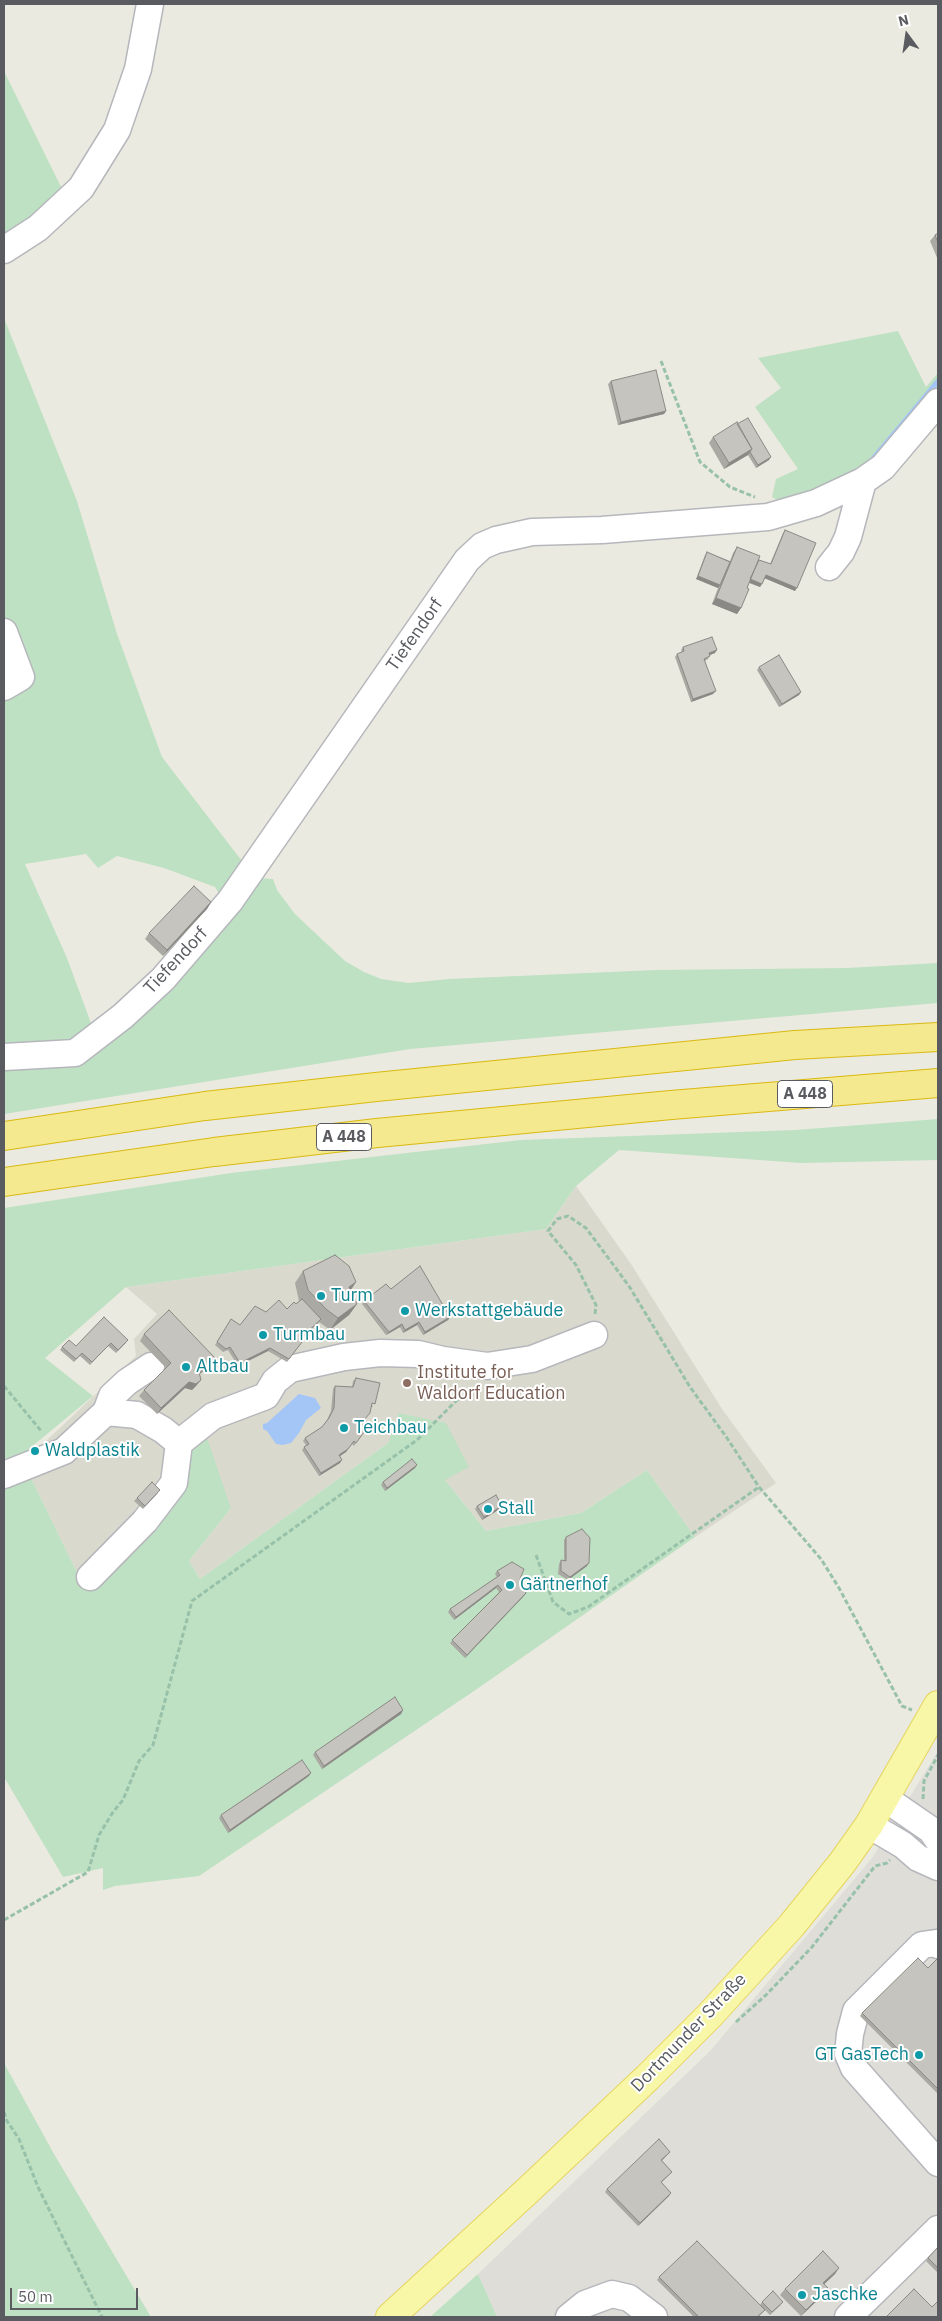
<!DOCTYPE html>
<html>
<head>
<meta charset="utf-8">
<style>
  body { margin:0 }
  #map { position:relative; width:942px; height:2321px; overflow:hidden; background:#ebeae0; font-family:"IBM Plex Sans",sans-serif }
  canvas { display:block }
  .frame { position:absolute; inset:0; border:5px solid #595b60; pointer-events:none }
  .north { position:absolute; left:882px; top:10px; width:50px; height:50px; -webkit-text-stroke:4px #fff; paint-order:stroke; rotate:346deg; font-size:14px; font-weight:700; line-height:20px; text-align:center; color:#595b60 }
  .north::after { content:''; display:block; margin:auto; width:18px; height:22px; background:#595b60; clip-path:polygon(50% 0,100% 100%,50% 72%,0 100%) }
  .scale { position:absolute; left:10px; top:2288px; width:128px; height:22px; box-sizing:border-box; border:2px solid #595b60; border-top:0; padding-left:6px; font-size:15px; line-height:18px; white-space:nowrap; color:#595b60; -webkit-text-stroke:4px #fff; paint-order:stroke }
</style>
</head>
<body>
<div id="map">
<canvas width="942" height="2321"></canvas>
<div class="frame"></div>
<div class="north">N</div>
<div class="scale">50 m</div>
</div>
<script>
const context = document.querySelector('canvas').getContext('2d');
context.lineJoin = 'round';
function fillPath(path, color) { context.fillStyle = color; context.fill(path, 'evenodd'); }
const shape = rows => new Path2D(rows.map(r => 'M' + r).join(''));
function strokePath(path, color, width, dash) { context.strokeStyle = color; context.lineWidth = width; context.lineCap = dash ? 'butt' : 'round'; context.setLineDash(dash || []); context.stroke(path); }
function drawText(font, color, halo, rows, align = 'center') {
  context.font = font + ' "IBM Plex Sans",sans-serif'; context.lineWidth = 4; context.setLineDash([]); context.textBaseline = 'middle'; context.strokeStyle = halo; context.fillStyle = color; for (const [text, x, y, turn = 0] of rows) {
    context.save(); context.translate(x, y); context.rotate((+turn || 0) * Math.PI / 180); context.textAlign = isNaN(turn) ? turn : align; if (halo) context.strokeText(text, 0, 0); context.fillText(text, 0, 0); context.restore();
  }
}
fillPath(shape([
  [938,1751,938,2317,497,2317,478,2274,710,2051,872,1858]
]), '#deddd8');
fillPath(shape([
  [576,1186,631,1264,722,1409,776,1483,695,1537,647,1470,581,1513,486,1531,445,1480,388,1443,200,1579,189,1561,231,1508,154,1527,86,1591,30,1476,34,1464,46,1441,136,1356,134,1339,157,1314,126,1287,546,1229]
]), '#dad9ce');
fillPath(shape([
  [4,71,63,191,39,238,4,263],
  [4,318,77,501,117,634,162,757,255,878,273,879,277,890,295,914,345,961,364,972,381,979,409,983,449,979,656,970,847,968,938,963,938,1003,410,1049,4,1114,4,1060,84,1054,231,914,215,887,164,868,117,856,98,868,86,854,25,864,67,958,95,1034,68,1042,4,1045],
  [898,331,926,387,938,373,938,421,904,464,880,463,788,506,772,497,776,479,798,469,755,407,781,388,758,358],
  [938,1119,938,1160,801,1163,619,1150,576,1186,546,1229,126,1287,45,1358,93,1396,6,1468,4,1466,4,1208,231,1173,521,1140,795,1130],
  [399,1413,446,1423,469,1467,445,1480,486,1531,581,1513,647,1470,695,1537,477,1689,199,1876,115,1886,103,1890,103,1868,63,1877,4,1777,4,1484,30,1476,86,1591,154,1527,186,1447,206,1435,231,1508,189,1561,200,1579,388,1443],
  [4,2063,54,2154,151,2317,4,2317],
  [478,2274,497,2317,430,2317]
]), '#bee1c3');
fillPath(shape([
  [299,1394,315,1398,321,1408,306,1420,299,1433,291,1443,283,1445,276,1444,267,1431,263,1429,263,1424,267,1423]
]), '#a3c6f7');
strokePath(shape([
  [871,461,938,381]
]), '#a3c6f7', 5);
const minor = shape([
  [4,250,38,228,81,188,117,130,138,69,150,4],
  [829,567,841,552,848,537,863,481],
  [4,632,21,677,4,687],
  [4,1057,75,1053,123,1016,163,979,230,901,467,560,482,546,496,540,532,532,602,530,768,517,816,503,863,481,883,467,938,402],
  [106,1412,112,1396,127,1382,151,1366],
  [4,1475,64,1451,106,1412,137,1415,163,1430,179,1443,213,1416,266,1396,275,1381,290,1369,344,1357,380,1353,418,1354,443,1360,487,1366,532,1359,594,1335],
  [90,1577,145,1521,174,1483,179,1443],
  [886,1799,931,1830,938,1840],
  [869,1825,903,1845,918,1858,938,1867],
  [938,1945,936,1943,922,1945,856,2011,850,2034,848,2054,854,2068,938,2163],
  [569,2317,585,2304,612,2294,629,2298,654,2317],
  [848,2317,938,2229]
]);
const major = shape([
  [390,2317,524,2194,647,2078,710,2015,792,1925,842,1863,869,1825,938,1705]
]);
const highway = shape([
  [4,1136,205,1106,376,1087,795,1045,938,1037],
  [4,1182,214,1152,377,1133,671,1105,938,1083]
]);
strokePath(minor, '#b6b7bc', 29);
strokePath(major, '#e5d45f', 30);
strokePath(highway, '#d9b912', 30);
strokePath(shape([
  [661,361,700,462,730,487,755,497],
  [595,1314,596,1305,576,1265,548,1231,557,1219,568,1216,586,1228,629,1286,690,1387,727,1438,759,1487,821,1559,839,1588,902,1706,912,1710],
  [4,1386,42,1432],
  [536,1555,553,1602,569,1614,588,1607,759,1487],
  [923,1799,924,1781,938,1755],
  [4,1920,88,1872,99,1835,113,1812,123,1800,139,1761,153,1745,192,1601,417,1440,461,1396],
  [736,2022,766,1995,812,1947,875,1866,887,1863,890,1860],
  [4,2112,7,2121,19,2139,38,2187,102,2317]
]), '#98c1aa', 3, [5, 2.5]);
strokePath(minor, '#fff', 26);
strokePath(major, '#f8f7a8', 28);
strokePath(highway, '#f4e98e', 28);
fillPath(shape([
  [938,233,938,260,930,241,935,235],
  [611,381,666,411,664,414,618,425,608,384],
  [713,437,769,460,756,468,748,455,724,469,709,443],
  [785,530,795,591,765,578,760,587,749,583,741,608,737,614,712,604,718,588,696,579,705,555,707,552,730,561,733,553,737,547,759,560,770,564,783,533],
  [683,647,715,653,710,655,708,659,705,661,713,694,691,702,675,657,677,654,682,652,681,650],
  [759,667,801,692,799,695,779,707,757,670],
  [211,902,207,909,163,956,145,939,149,933],
  [303,1271,356,1282,351,1290,357,1304,349,1315,330,1330,319,1322,301,1339,302,1342,287,1362,268,1351,238,1366,228,1350,223,1352,215,1345,231,1319,240,1325,266,1312,287,1309,296,1304,299,1301,295,1283],
  [391,1289,450,1317,448,1320,423,1335,417,1325,403,1333,400,1327,386,1335,362,1304,364,1301],
  [104,1317,126,1343,116,1353,108,1346,90,1365,80,1356,74,1362,60,1350,62,1347,76,1346],
  [144,1334,215,1358,211,1364,200,1374,196,1386,192,1390,185,1388,157,1414,139,1396,144,1390,166,1368,140,1341],
  [356,1378,373,1407,371,1407,364,1420,370,1424,354,1446,352,1444,346,1452,340,1456,340,1463,319,1476,302,1450,306,1445,303,1441,305,1438,322,1427,327,1420,331,1411,333,1389,335,1386,352,1387,353,1381],
  [417,1465,415,1468,385,1491,381,1485,383,1482],
  [158,1493,143,1509,134,1501,137,1498],
  [477,1506,502,1506,500,1509,482,1520,475,1509],
  [566,1537,587,1566,568,1580,558,1574,559,1564,561,1560,564,1561,564,1540],
  [497,1571,520,1579,526,1593,465,1658,450,1643,499,1592,496,1588,454,1620,448,1612,450,1609,497,1577,495,1574],
  [403,1710,401,1714,322,1769,313,1755,315,1752],
  [309,1776,228,1833,219,1818,221,1815],
  [938,1958,938,2094,860,2016,862,2013,928,1968],
  [670,2152,662,2161,672,2172,661,2183,669,2196,638,2226,605,2192,607,2189],
  [938,2247,938,2273,926,2261],
  [835,2274,824,2284,824,2294,801,2316,780,2295,785,2289],
  [659,2277,765,2310,758,2317,694,2317,657,2280],
  [762,2302,781,2305,770,2315,760,2305]
]), '#aaa9a3');
fillPath(shape([
  [666,411,664,414,618,425,621,422],
  [752,449,748,455,724,469,729,463],
  [771,457,769,460,756,468,758,465],
  [766,575,797,588,795,591,764,578],
  [698,576,720,585,718,588,696,579],
  [750,579,762,584,760,587,748,582],
  [716,598,741,608,737,614,712,604],
  [717,650,715,653,707,656,709,653],
  [716,691,713,694,691,702,693,699],
  [801,692,799,695,779,707,782,704],
  [211,902,207,909,163,956,167,950],
  [356,1282,348,1294,349,1287],
  [357,1304,349,1315,330,1330,338,1318],
  [450,1317,448,1320,423,1335,425,1332],
  [321,1319,319,1322,298,1342,300,1339],
  [419,1322,417,1325,403,1333,405,1330],
  [402,1324,400,1327,386,1335,389,1332],
  [270,1348,268,1351,238,1366,240,1363],
  [215,1358,211,1364,195,1378,199,1372],
  [201,1380,196,1386,192,1390,185,1388,157,1414,161,1408,189,1382],
  [348,1449,346,1452,337,1458,339,1455],
  [342,1460,340,1463,319,1476,321,1473],
  [417,1465,415,1468,385,1491,387,1488],
  [502,1506,500,1509,482,1520,484,1517],
  [589,1563,587,1566,568,1580,570,1577],
  [498,1585,496,1588,454,1620,456,1617],
  [526,1593,524,1596,465,1658,467,1655],
  [403,1710,401,1714,322,1769,324,1766],
  [311,1773,309,1776,228,1833,230,1830],
  [671,2193,669,2196,638,2226,640,2223],
  [839,2268,835,2274,819,2289,823,2283],
  [828,2288,824,2294,801,2316,806,2310]
]), '#8b8985');
const building = shape([
  [938,233,938,243,935,235,938,233],
  [656,370,666,411,621,422,611,381,656,370],
  [748,418,771,457,758,465,750,452,752,449,737,424,748,418],
  [737,422,752,449,729,463,713,437,737,422],
  [785,530,816,543,797,588,766,575,762,584,750,579,759,560,771,564,785,530],
  [737,547,760,556,747,588,749,589,741,608,716,598,737,547],
  [707,552,730,562,720,585,698,576,707,552],
  [712,637,717,650,709,653,710,656,704,659,716,691,693,699,677,654,684,651,683,647,712,637],
  [779,655,801,692,782,704,759,667,779,655],
  [194,886,211,902,167,950,149,933,194,886],
  [335,1255,349,1266,356,1282,349,1287,357,1304,338,1318,327,1310,308,1290,303,1271,335,1255],
  [420,1266,450,1317,425,1332,419,1322,405,1330,402,1324,389,1332,364,1301,386,1284,391,1289,420,1266],
  [302,1299,321,1319,300,1339,302,1342,289,1359,270,1348,240,1363,230,1347,226,1349,217,1342,231,1319,240,1325,255,1306,266,1312,279,1300,287,1309,294,1302,296,1304,302,1299],
  [169,1310,215,1358,199,1372,201,1380,196,1384,189,1382,161,1408,144,1390,171,1363,144,1334,169,1310],
  [104,1317,128,1340,118,1350,111,1343,92,1362,82,1353,76,1359,62,1347,69,1340,76,1346,104,1317],
  [356,1378,380,1383,375,1404,372,1403,370,1413,364,1420,370,1424,356,1443,354,1441,348,1449,339,1455,342,1460,321,1473,304,1447,309,1444,305,1438,322,1427,329,1418,334,1408,335,1386,353,1387,356,1378],
  [412,1459,417,1465,387,1488,383,1482,412,1459],
  [152,1482,160,1490,145,1506,137,1498,152,1482],
  [496,1495,502,1506,484,1517,477,1506,496,1495],
  [582,1529,590,1538,589,1563,570,1577,561,1571,561,1560,566,1561,566,1537,582,1529],
  [512,1562,524,1569,520,1579,526,1593,467,1655,452,1640,502,1590,498,1585,456,1617,450,1609,500,1575,497,1571,512,1562],
  [395,1697,403,1710,324,1766,315,1752,395,1697],
  [302,1760,311,1773,230,1830,221,1815,302,1760],
  [918,1958,928,1968,938,1958,938,2089,862,2013,918,1958],
  [659,2139,670,2152,661,2160,672,2172,661,2182,671,2193,640,2223,607,2189,659,2139],
  [697,2241,765,2310,757,2317,699,2317,659,2277,697,2241],
  [938,2247,938,2268,928,2258,938,2247],
  [823,2251,839,2268,823,2283,828,2288,806,2310,785,2289,823,2251],
  [914,2289,932,2307,938,2301,938,2317,888,2317,887,2316,914,2289],
  [773,2291,783,2302,772,2312,762,2302,773,2291]
]);
fillPath(building, '#c6c4be');
strokePath(building, '#8b8985', 1);
for (const [x, y, r, color] of [
  [321,1296,5,"#0f9aa8"],
  [405,1311,5,"#0f9aa8"],
  [263,1335,5,"#0f9aa8"],
  [186,1367,5,"#0f9aa8"],
  [407,1383,5,"#8d6e63"],
  [344,1428,5,"#0f9aa8"],
  [35,1451,5,"#0f9aa8"],
  [488,1509,5,"#0f9aa8"],
  [510,1585,5,"#0f9aa8"],
  [919,2055,5,"#0f9aa8"],
  [802,2295,5,"#0f9aa8"]
]) { const dot = new Path2D(); dot.arc(x, y, r, 0, 2 * Math.PI); context.fillStyle = color; context.fill(dot); strokePath(dot, '#fff', 2); }
for (const [x, y, w] of [
  [805,1094,55],
  [344,1137,55]
]) { const box = new Path2D(); box.roundRect(x - w / 2, y - 13.5, w, 27, 4); context.fillStyle = '#fff'; context.fill(box); strokePath(box, '#595b60', 1); }
drawText('bold 16px', '#595b60', null, [
  ["A 448",805,1094],
  ["A 448",344,1137]
]);
drawText('18px', '#595b60', '#fff', [
  ["Tiefendorf",415,635,-55],
  ["Tiefendorf",176,961,-47],
  ["Dortmunder Straße",689,2033,-46]
]);
drawText('18px', '#0d838f', '#fff', [
  ["Turm",331,1296],
  ["Werkstattgebäude",415,1311],
  ["Turmbau",273,1335],
  ["Altbau",196,1367],
  ["Teichbau",354,1428],
  ["Waldplastik",45,1451],
  ["Stall",498,1509],
  ["Gärtnerhof",520,1585],
  ["GT GasTech",909,2055,"right"],
  ["Jaschke",812,2295]
], 'left');
drawText('18px', '#785e54', '#fff', [
  ["Institute for",417,1373],
  ["Waldorf Education",417,1394]
], 'left');
</script>
</body>
</html>
